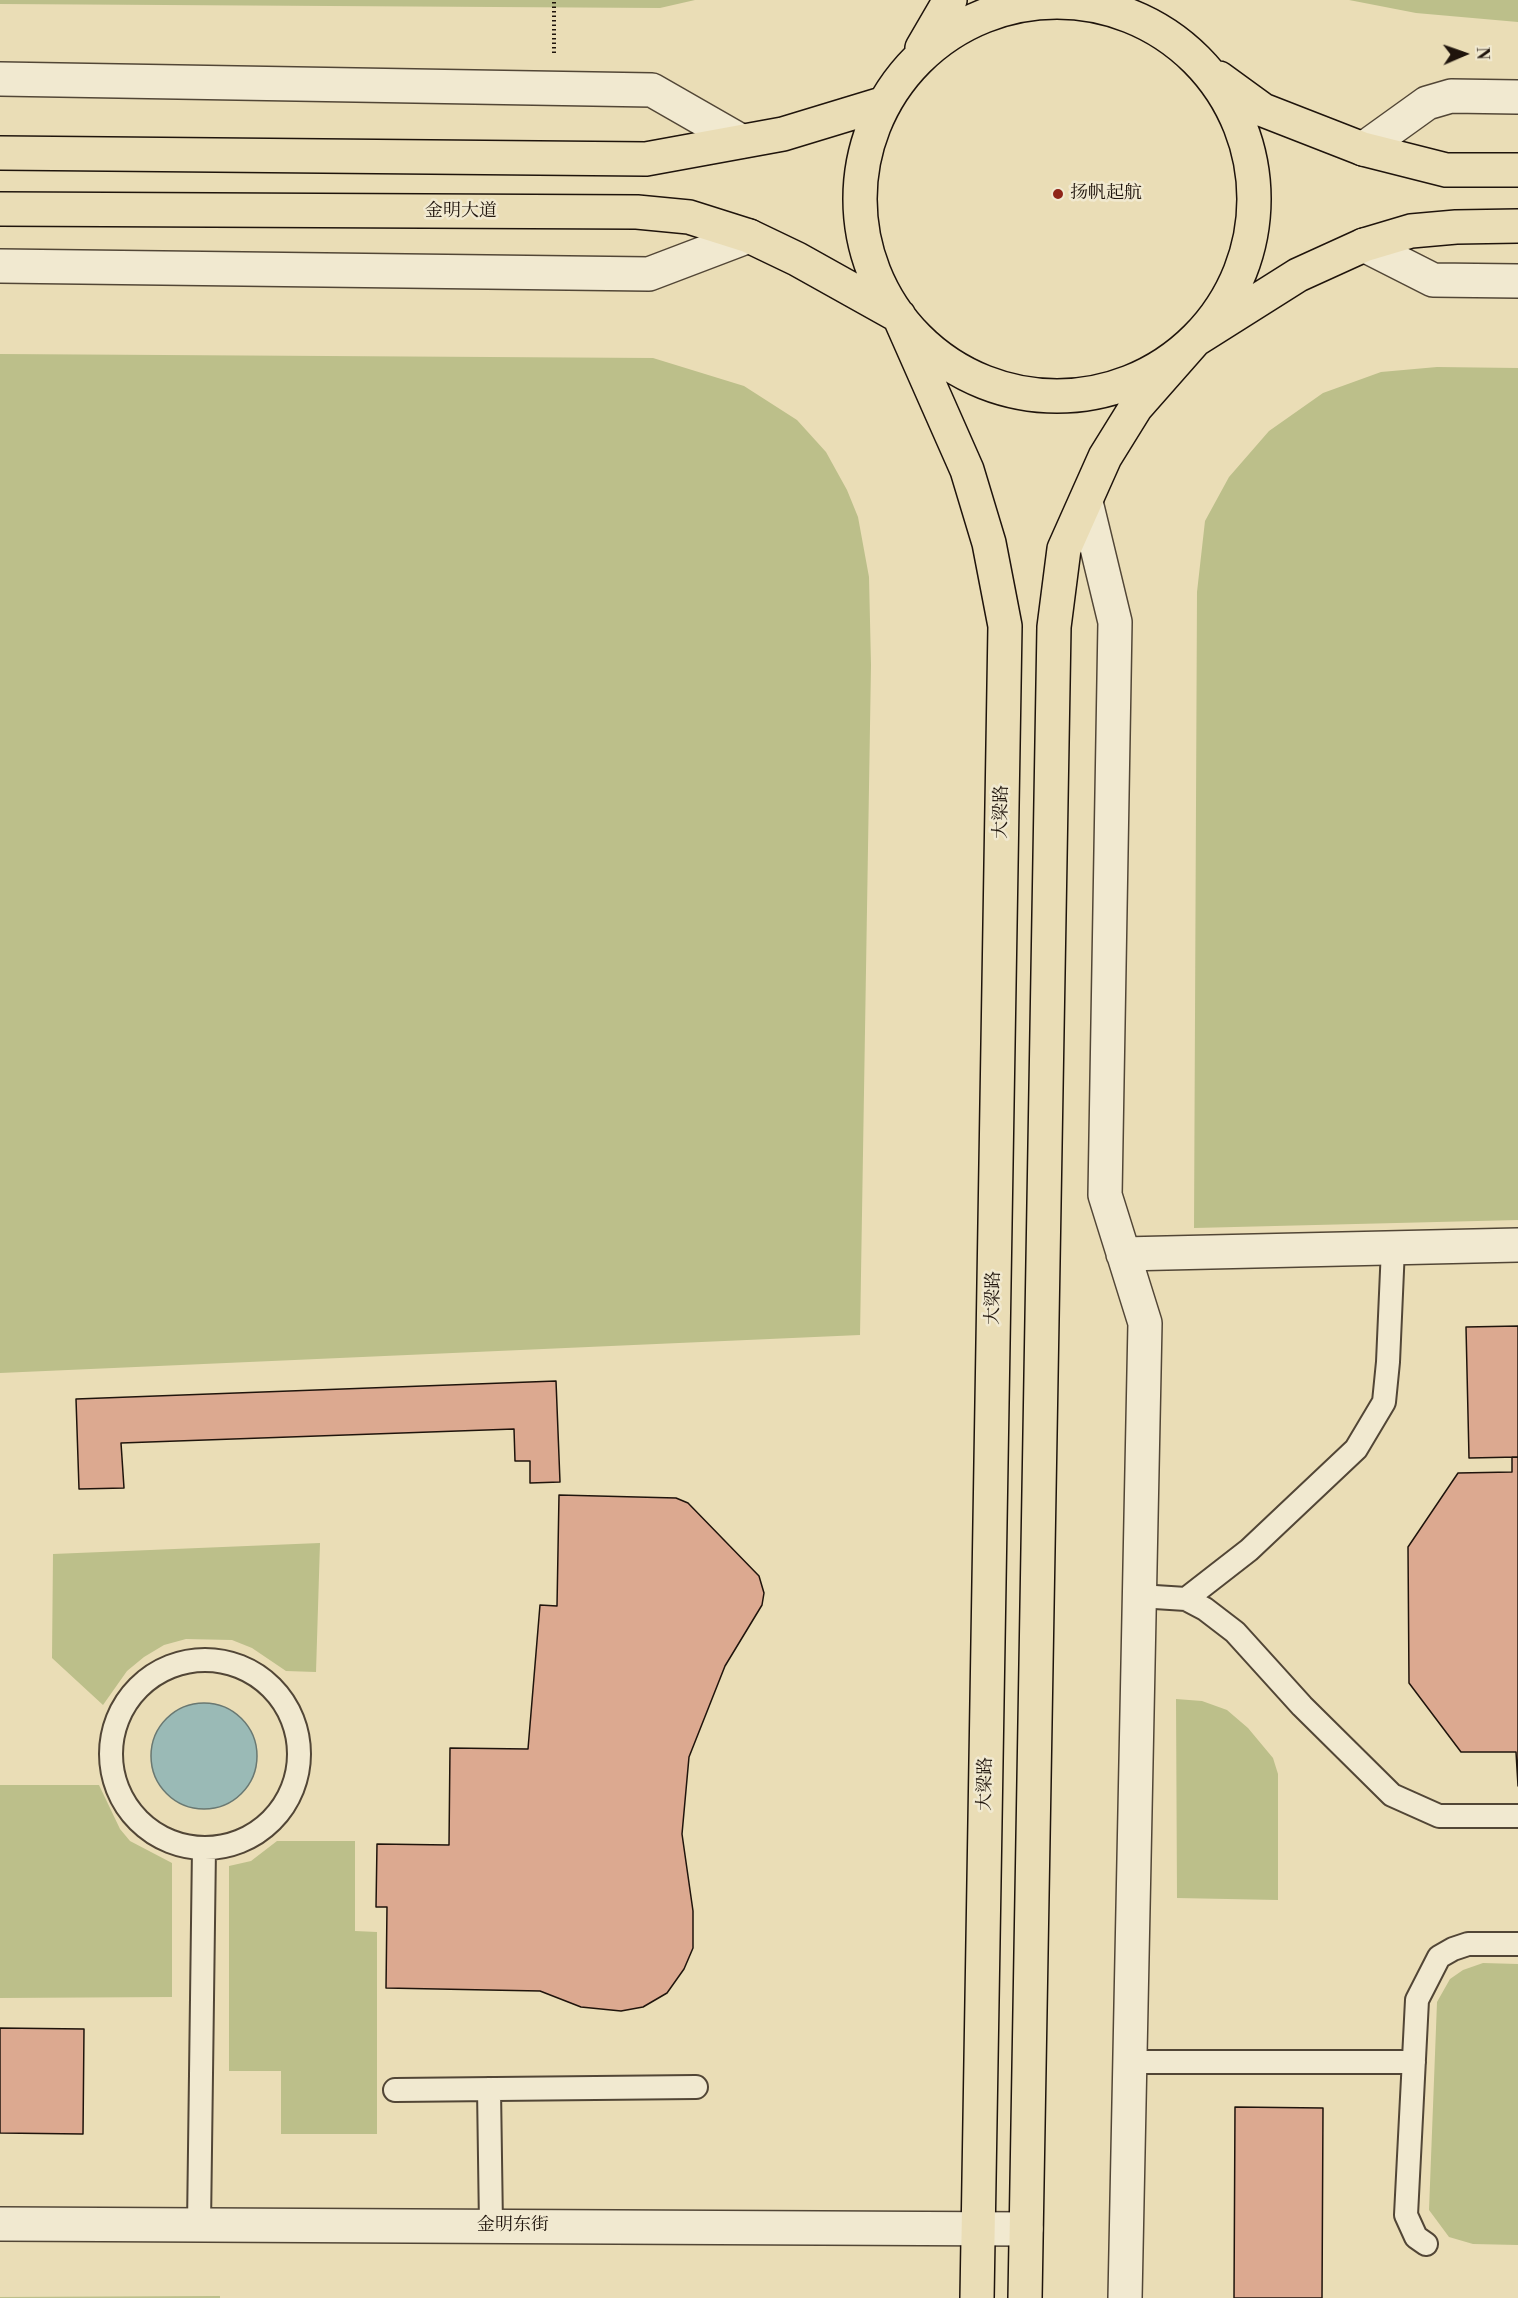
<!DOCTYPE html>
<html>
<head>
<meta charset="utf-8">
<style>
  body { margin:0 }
  #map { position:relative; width:1518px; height:2298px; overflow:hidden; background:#eaddb6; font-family:"Libre Bodoni",serif }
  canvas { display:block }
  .north { position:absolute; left:1434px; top:24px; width:60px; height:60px; -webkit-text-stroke:4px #f1e9d0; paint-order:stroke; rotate:88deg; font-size:16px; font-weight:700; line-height:24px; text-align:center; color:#1f140c }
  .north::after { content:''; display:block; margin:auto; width:21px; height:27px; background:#1f140c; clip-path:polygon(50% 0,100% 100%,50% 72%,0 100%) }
</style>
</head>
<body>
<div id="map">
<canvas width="1518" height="2298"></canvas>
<div class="north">N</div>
</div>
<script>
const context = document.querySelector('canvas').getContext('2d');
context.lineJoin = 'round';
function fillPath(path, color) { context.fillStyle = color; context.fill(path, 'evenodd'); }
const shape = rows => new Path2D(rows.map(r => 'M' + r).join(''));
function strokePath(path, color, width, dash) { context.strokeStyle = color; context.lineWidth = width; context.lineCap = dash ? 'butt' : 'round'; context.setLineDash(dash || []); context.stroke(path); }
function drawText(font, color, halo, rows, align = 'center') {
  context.font = font + ' "Libre Bodoni","Noto Serif SC",serif'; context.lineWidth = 5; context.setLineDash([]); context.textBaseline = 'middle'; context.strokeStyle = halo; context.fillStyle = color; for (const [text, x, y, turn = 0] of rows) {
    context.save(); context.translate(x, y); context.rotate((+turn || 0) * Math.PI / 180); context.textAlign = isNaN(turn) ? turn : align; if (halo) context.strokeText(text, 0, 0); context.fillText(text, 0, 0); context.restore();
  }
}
fillPath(shape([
  [0,0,695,0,660,8,0,4],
  [1349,0,1518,0,1518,22,1416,13],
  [0,354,653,358,744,386,797,420,826,452,847,490,858,517,869,577,871,665,860,1335,0,1373],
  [1437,367,1518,368,1518,1220,1194,1228,1197,592,1205,521,1229,477,1269,431,1323,393,1381,372],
  [320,1543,316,1672,286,1671,252,1648,232,1640,186,1639,164,1645,144,1657,127,1671,103,1705,52,1658,53,1554],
  [1176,1699,1202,1701,1227,1710,1248,1728,1273,1758,1278,1774,1278,1900,1177,1898],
  [0,1785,99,1785,120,1829,130,1841,172,1863,172,1997,0,1998],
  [277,1841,355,1841,355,1931,377,1932,377,2134,281,2134,281,2071,229,2071,229,1866,251,1861],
  [1483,1963,1518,1964,1518,2245,1473,2244,1449,2237,1429,2210,1437,2002,1450,1979,1463,1970],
  [220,2296,220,2298,0,2298,0,2297]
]), '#bcbf8a');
const water = shape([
  '151 1756a53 53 0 1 1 106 0a53 53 0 1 1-106 0Z'
]);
fillPath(water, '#9abab6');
strokePath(water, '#697872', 1.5);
const building = shape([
  [1518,1326,1518,1457,1469,1458,1466,1327,1518,1326],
  [556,1381,560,1482,530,1483,530,1461,515,1461,514,1429,121,1443,124,1488,79,1489,76,1399,556,1381],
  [1512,1457,1518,1457,1518,1786,1516,1752,1461,1752,1409,1683,1408,1547,1458,1473,1512,1472,1512,1457],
  [559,1495,676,1498,688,1503,759,1576,764,1593,762,1605,725,1666,689,1757,682,1834,693,1911,693,1948,684,1969,667,1993,643,2007,621,2011,581,2007,540,1991,386,1988,387,1907,376,1907,377,1844,449,1845,450,1748,528,1749,540,1605,557,1606,559,1495],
  [0,2028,84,2029,83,2134,0,2133,0,2028],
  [1235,2107,1323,2108,1322,2298,1234,2298,1235,2107]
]);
fillPath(building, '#dca990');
strokePath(building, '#1f140c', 1.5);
const service = shape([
  [1139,1596,1186,1599,1205,1609,1235,1632,1302,1706,1392,1795,1439,1816,1518,1816],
  [1186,1599,1249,1550,1356,1449,1384,1402,1388,1362,1393,1248],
  '111 1754a94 94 0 1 1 188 0a94 94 0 1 1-188 0Z',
  [1129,2062,1414,2062],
  [489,2089,491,2226],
  [395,2090,696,2087],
  [199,2225,204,1848],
  [1426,2244,1416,2237,1406,2215,1417,2000,1439,1957,1453,1949,1468,1944,1518,1944]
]);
const minor = shape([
  [0,79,652,90,741,141],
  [1363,149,1427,103,1451,96,1518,97],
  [1364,245,1433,280,1518,281],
  [0,266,649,274,749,236],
  [1086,502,1115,622,1105,1195,1145,1323,1125,2298],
  [1123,1254,1518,1245]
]);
const tertiary = shape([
  [0,2224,1026,2229]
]);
const primary = shape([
  '860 199a197 197 0 1 1 394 0a197 197 0 1 1-394 0Z',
  [922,48,950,0],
  [1219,78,1263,110,1363,149,1446,170,1518,170],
  [0,153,646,159,783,134,885,103],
  [0,209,637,212,689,217,749,236,797,259,899,316,967,470,989,543,1005,626,977,2298],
  [1025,2298,1054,627,1064,549,1105,457,1136,407,1195,340,1298,275,1364,245,1411,231,1456,227,1518,226]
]);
strokePath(service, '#524636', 26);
strokePath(minor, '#524636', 36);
strokePath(tertiary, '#524636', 36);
strokePath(primary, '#1f140c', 36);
strokePath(shape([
  [554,53,554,0]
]), '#1f140c', 4, [1.5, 3]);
strokePath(service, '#f1e9d0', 22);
strokePath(minor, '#f1e9d0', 33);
strokePath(tertiary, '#f1e9d0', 33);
strokePath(primary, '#eaddb6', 33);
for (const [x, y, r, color] of [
  [1058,194,6,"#8f2418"]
]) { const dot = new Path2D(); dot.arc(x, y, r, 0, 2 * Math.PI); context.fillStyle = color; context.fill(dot); strokePath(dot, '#f1e9d0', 2); }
drawText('18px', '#1f140c', '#f1e9d0', [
  ["扬帆起航",1070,194]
], 'left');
drawText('18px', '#1f140c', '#f1e9d0', [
  ["金明大道",461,212],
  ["大梁路",1002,812,-89],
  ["大梁路",994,1298,-89],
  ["大梁路",986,1784,-89],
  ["金明东街",513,2226]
]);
</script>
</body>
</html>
